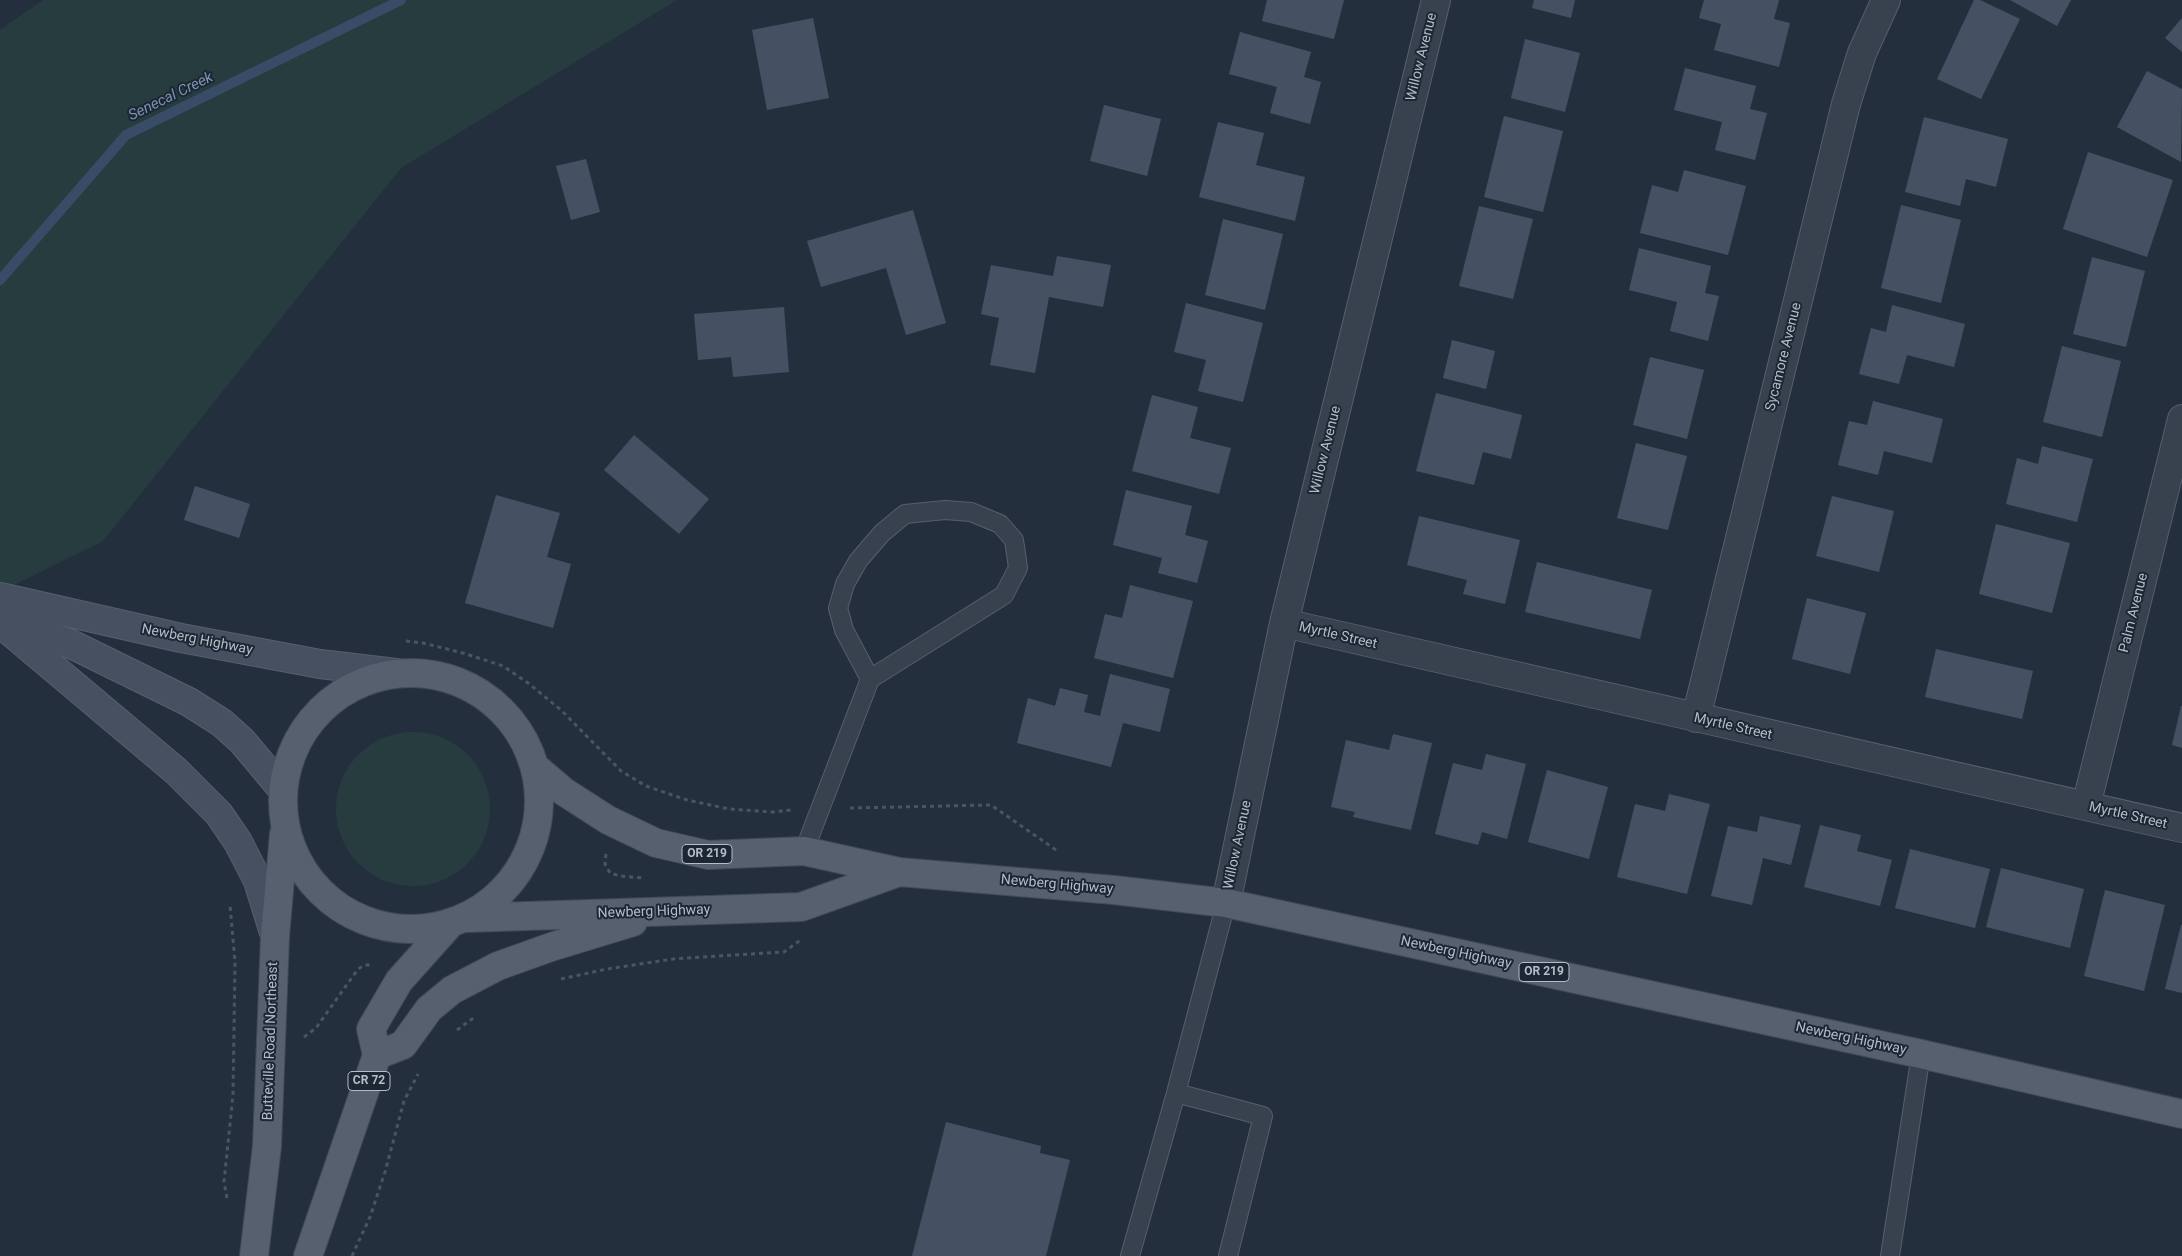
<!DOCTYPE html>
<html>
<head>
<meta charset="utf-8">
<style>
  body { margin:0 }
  canvas { display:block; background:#242f3e }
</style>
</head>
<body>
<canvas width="2182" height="1256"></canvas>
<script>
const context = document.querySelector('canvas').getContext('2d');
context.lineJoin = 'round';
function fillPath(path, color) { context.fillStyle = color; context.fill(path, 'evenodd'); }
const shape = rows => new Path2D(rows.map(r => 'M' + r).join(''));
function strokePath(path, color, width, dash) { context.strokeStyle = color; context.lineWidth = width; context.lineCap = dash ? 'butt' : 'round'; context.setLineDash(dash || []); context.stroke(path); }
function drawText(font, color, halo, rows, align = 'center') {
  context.font = font + ' Roboto,sans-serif'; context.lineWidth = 4; context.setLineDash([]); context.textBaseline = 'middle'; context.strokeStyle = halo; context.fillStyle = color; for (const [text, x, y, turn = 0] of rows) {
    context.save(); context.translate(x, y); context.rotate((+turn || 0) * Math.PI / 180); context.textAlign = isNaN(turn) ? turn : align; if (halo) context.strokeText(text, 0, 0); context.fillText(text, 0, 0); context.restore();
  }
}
fillPath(shape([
  [43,0,677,0,401,168,103,541,0,592,0,30],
  '336 809a77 77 0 1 1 154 0a77 77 0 1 1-154 0Z'
]), '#263c3f');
strokePath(shape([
  [0,280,126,135,401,0]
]), '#394c67', 10);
fillPath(shape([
  [1267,0,1344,0,1334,39,1262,21],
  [1534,0,1575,0,1571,18,1532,8],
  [1704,0,1779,0,1774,19,1790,23,1779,67,1714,50,1721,24,1699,18],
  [1974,0,1980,0,2020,19,1981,99,1937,79],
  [2010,0,2071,0,2057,26],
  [813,18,829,98,767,110,752,30],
  [2182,18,2182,52,2165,38],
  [1240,32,1311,52,1304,77,1321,82,1310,124,1270,113,1277,87,1229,74],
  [1525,39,1580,53,1565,112,1511,98],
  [1685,68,1756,86,1750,109,1767,113,1755,160,1715,150,1722,122,1674,110],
  [2147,71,2182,89,2181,162,2117,127],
  [1104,105,1161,119,1147,176,1090,161],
  [1504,116,1563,131,1543,212,1484,197],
  [1924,117,2008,139,1996,187,1966,179,1960,206,1905,192],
  [1218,122,1264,133,1256,165,1305,177,1295,221,1199,197],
  [2088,152,2173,180,2147,257,2063,229],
  [586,159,600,212,571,220,556,166],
  [1684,170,1746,186,1728,255,1640,233,1652,185,1678,192],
  [1901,205,1961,220,1941,303,1881,288],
  [1479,206,1533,219,1513,299,1459,286],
  [913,210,946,323,906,335,886,268,821,287,807,241],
  [1223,219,1283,234,1265,310,1205,295],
  [1639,248,1711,266,1705,293,1719,296,1708,341,1670,331,1677,302,1629,290],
  [1057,256,1111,265,1103,307,1049,297,1035,373,990,365,999,318,981,314,991,265,1053,276],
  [2092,257,2145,271,2126,347,2073,334],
  [1186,303,1263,323,1243,402,1198,391,1206,360,1174,352],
  [1892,305,1965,324,1954,367,1907,355,1899,384,1859,374,1871,328,1886,332],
  [784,307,789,372,733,377,731,357,698,360,694,314],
  [1452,340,1495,351,1486,389,1443,378],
  [2062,346,2121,361,2102,437,2043,422],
  [1650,357,1704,370,1687,439,1633,425],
  [1436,393,1522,415,1511,459,1483,452,1474,485,1416,471],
  [1152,395,1198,407,1190,438,1231,448,1219,494,1132,471],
  [1873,401,1943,419,1932,463,1884,451,1878,475,1838,465,1849,421,1867,425],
  [634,435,709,499,679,534,604,470],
  [1636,443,1687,456,1668,530,1617,518],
  [2042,446,2093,459,2077,522,2006,504,2017,458,2038,464],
  [195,486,250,504,239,538,184,520],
  [1126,490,1192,506,1185,535,1208,541,1197,583,1158,573,1162,558,1113,545],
  [496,495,560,513,547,557,571,564,553,628,465,603],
  [1832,496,1894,511,1879,572,1816,556],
  [1419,516,1520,540,1505,604,1463,594,1467,580,1407,565],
  [1996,524,2070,543,2052,613,1979,594],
  [1537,562,1652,590,1640,639,1525,612],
  [1130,585,1193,601,1173,678,1094,658,1105,614,1122,618],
  [1807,598,1866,613,1850,674,1792,659],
  [1936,649,2033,671,2022,719,1925,697],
  [1110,674,1170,689,1160,732,1123,723,1111,767,1017,743,1028,698,1055,706,1060,688,1088,695,1084,712,1100,716],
  [2181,706,2182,706,2182,748,2172,745],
  [1393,734,1432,743,1411,830,1353,817,1355,812,1331,807,1346,740,1389,750],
  [1486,754,1526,764,1507,839,1482,832,1478,845,1435,834,1453,763,1482,770],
  [1547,770,1608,787,1589,859,1528,842],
  [1669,794,1710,804,1687,894,1617,877,1635,804,1665,811],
  [1760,816,1801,825,1791,865,1763,858,1752,905,1711,896,1728,826,1757,832],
  [1820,825,1861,835,1857,851,1892,860,1880,906,1804,887],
  [1910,849,1990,869,1975,928,1895,908],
  [2001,868,2084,889,2070,948,1986,927],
  [2105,890,2165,905,2144,991,2084,976],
  [2181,925,2182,925,2182,993,2165,989],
  [946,1122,1041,1146,1040,1153,1070,1160,1046,1256,912,1256]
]), '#455162');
const service = shape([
  [804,851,870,679,844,630,838,608,845,584,858,561,882,533,905,514,945,510,971,512,1000,524,1014,540,1018,568,1004,595,870,679],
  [1176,1093,1263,1116,1228,1256],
  [1130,1256,1176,1093,1226,903],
  [1890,1256,1921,1054]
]);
const minor = shape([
  [1284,623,2182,828],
  [1696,718,1846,104,1862,53,1886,0],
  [2086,806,2182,419],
  [1226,903,1284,623,1436,0]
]);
const secondary = shape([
  [0,597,181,638,320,664,396,673],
  [6,620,71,644,189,702,222,723,242,741,283,790],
  [0,623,176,771,219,814,238,842,258,881,275,936]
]);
const primary = shape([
  '283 801a128 128 0 1 1 256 0a128 128 0 1 1-256 0Z',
  [536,768,563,791,608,820,656,843,708,855,804,851,899,872,1114,890,1226,903,1921,1054,2182,1114],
  [466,918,801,907,899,872],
  [377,1055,403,1045,429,1009,452,990,498,966,551,947,633,922],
  [254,1256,267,1146,275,936,284,834],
  [308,1256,377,1055,371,1029,399,981,450,924]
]);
strokePath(service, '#565f6c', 20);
strokePath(minor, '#565f6c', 30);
strokePath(secondary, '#565f6c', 30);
strokePath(primary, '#414a57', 30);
strokePath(shape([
  [406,641,423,643,463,653,503,666,528,683,561,710,621,771,646,786,687,800,729,809,772,812,791,810],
  [850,808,991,805,1059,852],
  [606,854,605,864,610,873,620,876,643,878],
  [561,979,607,969,673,959,784,952,802,939],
  [457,1030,476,1016],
  [304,1037,316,1028,358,969,365,965,372,965],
  [227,1198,224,1182,233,1095,235,962,230,905],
  [352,1256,370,1217,385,1172,404,1101,418,1074]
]), '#44595c', 3, [4, 4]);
strokePath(service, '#38414e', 18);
strokePath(minor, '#38414e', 28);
strokePath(secondary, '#465061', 28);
strokePath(primary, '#56606e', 28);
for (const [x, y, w] of [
  [707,854,50],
  [1544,972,50],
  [369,1081,42]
]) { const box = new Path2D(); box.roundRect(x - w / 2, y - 9.5, w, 19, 4); context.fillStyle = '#1d2633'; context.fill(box); strokePath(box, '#b4bcc9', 1); }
drawText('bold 12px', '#b4bcc9', null, [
  ["OR 219",707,854],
  ["OR 219",1544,972],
  ["CR 72",369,1081]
]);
drawText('14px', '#b4bcc9', '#1d2633', [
  ["Willow Avenue",1422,57,-76],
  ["Sycamore Avenue",1784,357,-76],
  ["Willow Avenue",1326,450,-76],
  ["Palm Avenue",2134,613,-76],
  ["Myrtle Street",1338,636,13],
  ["Newberg Highway",197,640,11],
  ["Myrtle Street",1733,727,13],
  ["Myrtle Street",2128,816,13],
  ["Willow Avenue",1238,845,-78],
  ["Newberg Highway",1057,885,5],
  ["Newberg Highway",654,912,-2],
  ["Newberg Highway",1456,953,12],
  ["Newberg Highway",1851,1039,12],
  ["Butteville Road Northeast",271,1041,-88]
]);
drawText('italic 15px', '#7c92b1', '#1d2633', [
  ["Senecal Creek",171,97,-26]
]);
</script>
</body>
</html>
